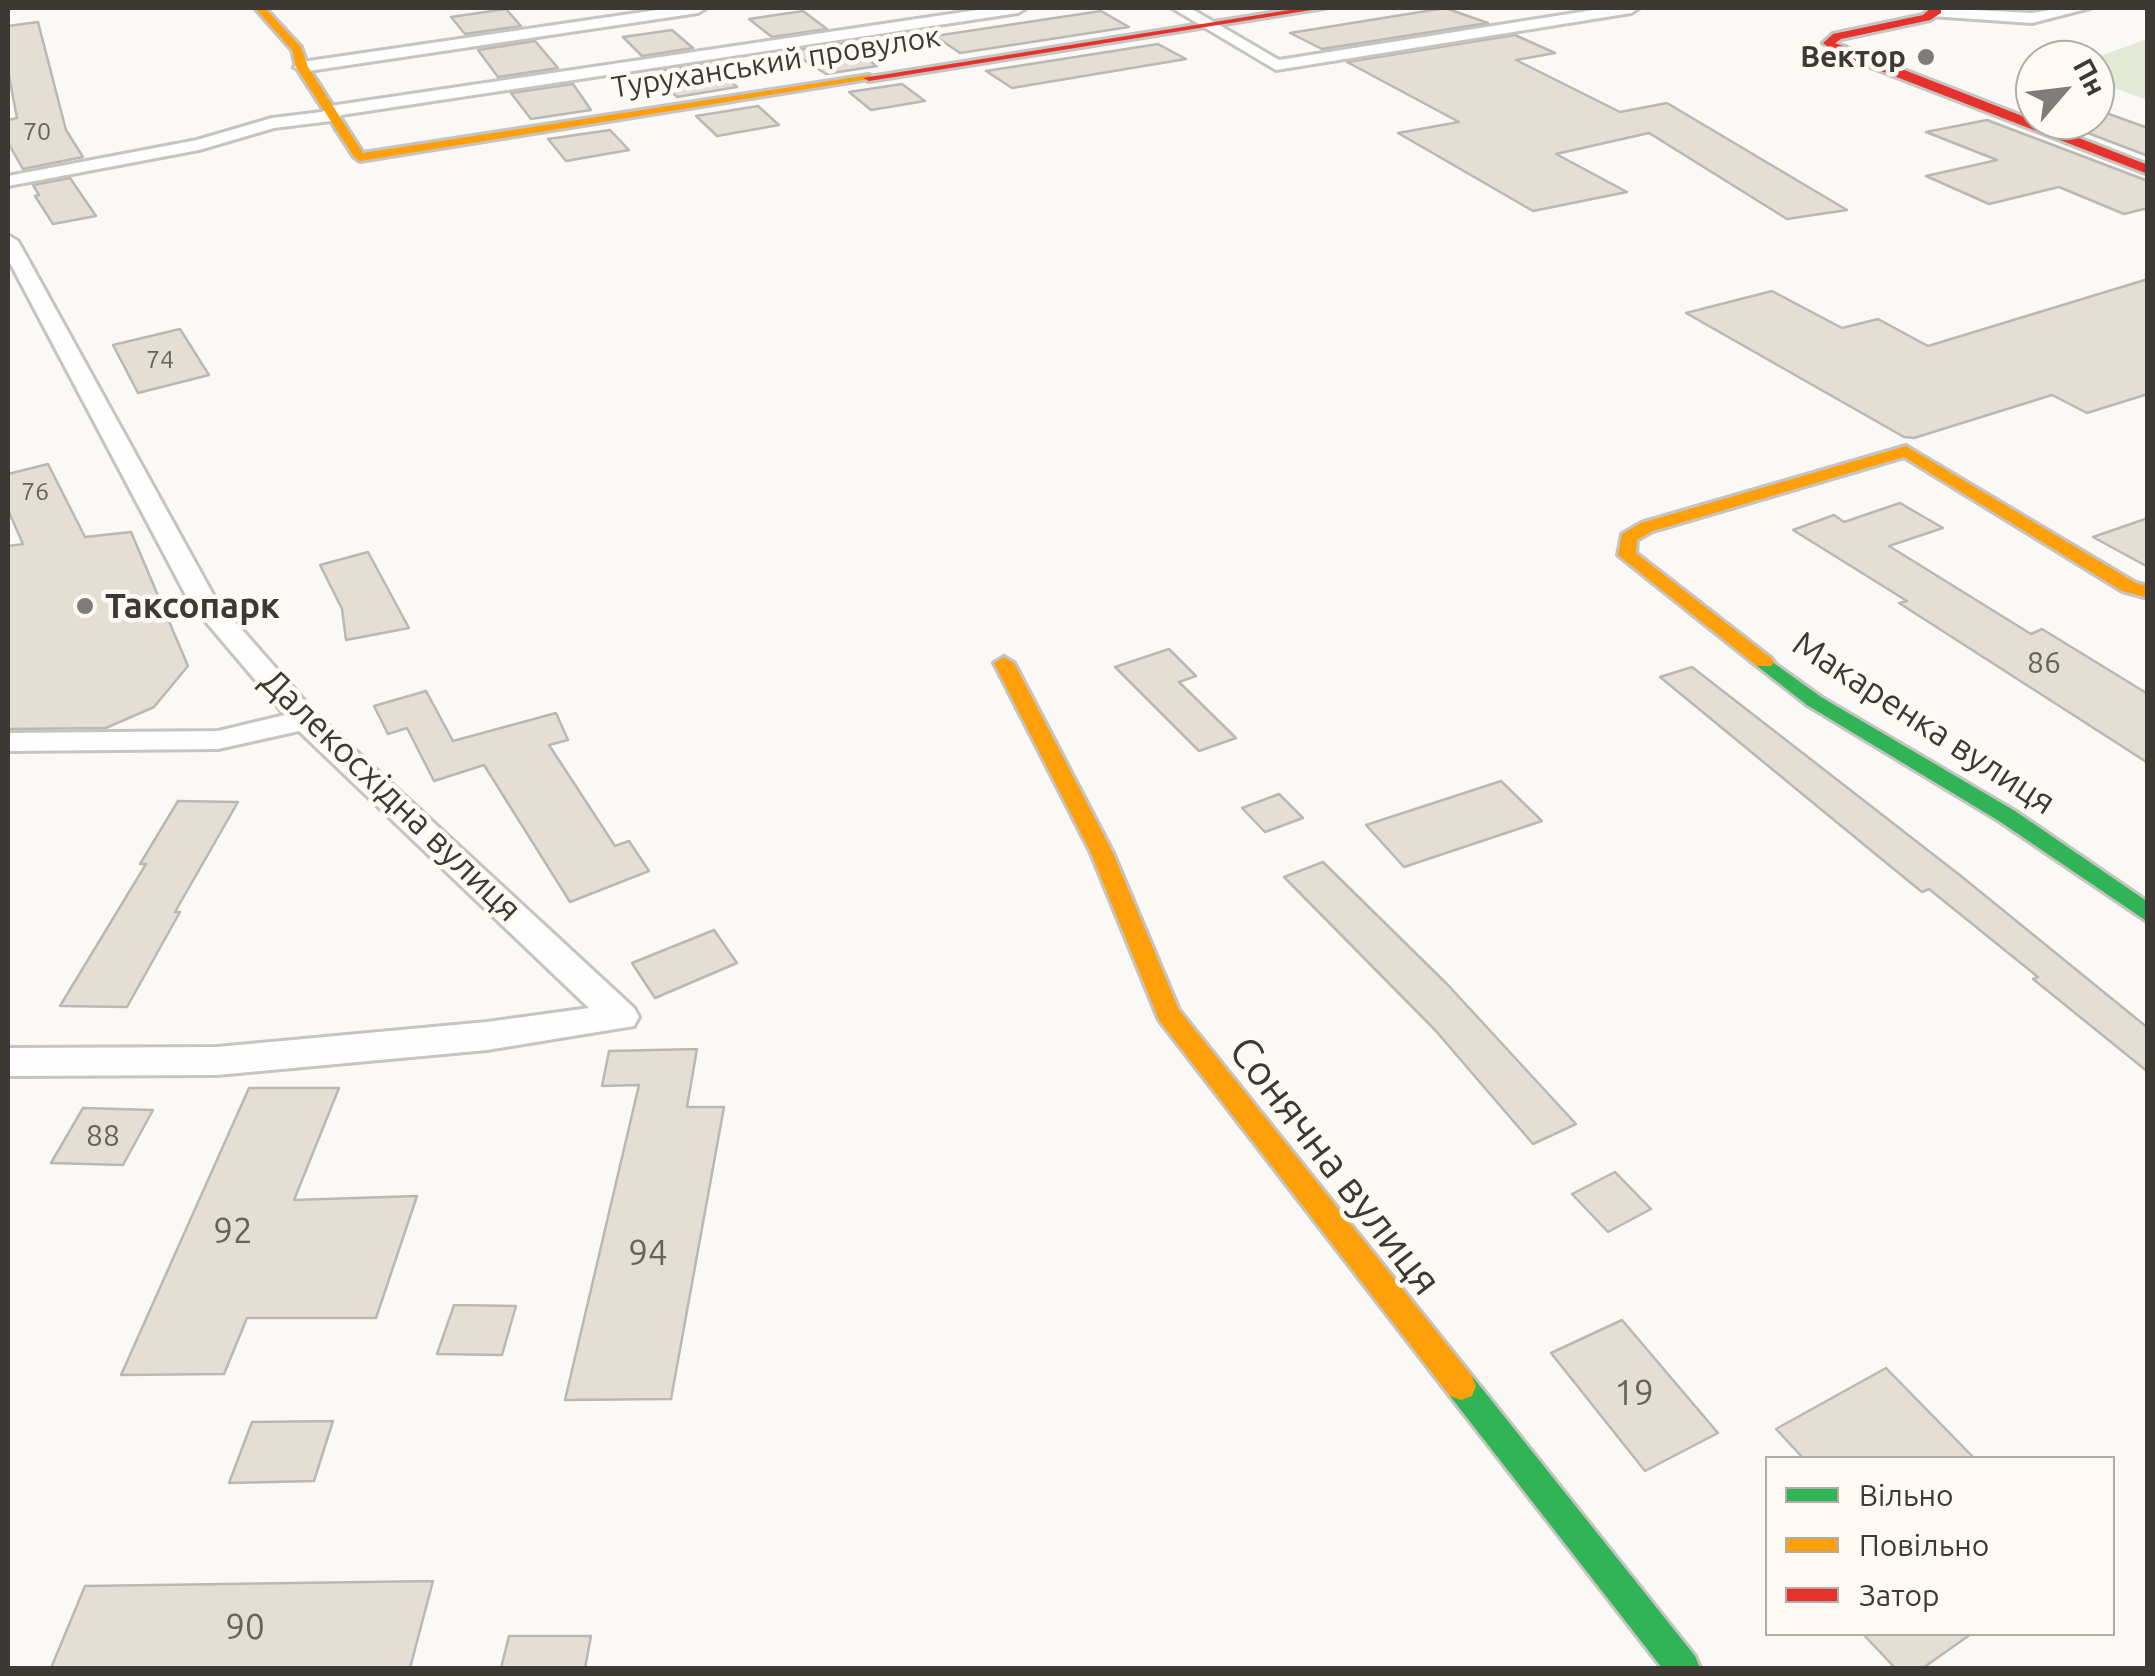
<!DOCTYPE html>
<html>
<head>
<meta charset="utf-8">
<style>
  body { margin:0 }
  #map { position:relative; width:2155px; height:1676px; overflow:hidden; background:#fbf9f6; font-family:Ubuntu,sans-serif }
  canvas { display:block }
  .frame { position:absolute; inset:0; border:10px solid #3c3935; pointer-events:none }
  .legend { position:absolute; left:1765px; top:1456px; width:350px; height:180px; box-sizing:border-box; background:#fefaf3; border:2px solid #b0ada7; margin:0; padding:12px 18px; list-style:none; font-size:30px; color:#3c3935 }
  .legend li { display:flex; align-items:center; gap:20px; height:50px }
  .legend b { width:50px; border:2px solid #b0ada7 }
  .north { position:absolute; left:2015px; top:40px; width:100px; height:100px; box-sizing:border-box; background:#fefaf3; border:2px solid #b0ada7; border-radius:50%; rotate:62deg; font-size:28px; font-weight:700; line-height:40px; text-align:center; color:#3c3935 }
  .north::after { content:''; display:block; margin:auto; width:35px; height:45px; background:#7f7c79; clip-path:polygon(50% 0,100% 100%,50% 72%,0 100%) }
</style>
</head>
<body>
<div id="map">
<canvas width="2155" height="1676"></canvas>
<div class="frame"></div>
<ul class="legend">
<li><b style="height:12px;background:#30b455"></b>Вільно</li>
<li><b style="height:12px;background:#ff9f0a"></b>Повільно</li>
<li><b style="height:12px;background:#e5322d"></b>Затор</li>
</ul>
<div class="north">Пн</div>
</div>
<script>
const context = document.querySelector('canvas').getContext('2d');
context.lineJoin = 'round';
function fillPath(path, color) { context.fillStyle = color; context.fill(path, 'evenodd'); }
const shape = rows => new Path2D(rows.map(r => 'M' + r).join(''));
function strokePath(path, color, width, dash) { context.strokeStyle = color; context.lineWidth = width; context.lineCap = dash ? 'butt' : 'round'; context.setLineDash(dash || []); context.stroke(path); }
function drawText(font, color, halo, rows, align = 'center') {
  context.font = font + ' Ubuntu,sans-serif'; context.lineWidth = 9; context.setLineDash([]); context.textBaseline = 'middle'; context.strokeStyle = halo; context.fillStyle = color; for (const [text, x, y, turn = 0] of rows) {
    context.save(); context.translate(x, y); context.rotate((+turn || 0) * Math.PI / 180); context.textAlign = isNaN(turn) ? turn : align; if (halo) context.strokeText(text, 0, 0); context.fillText(text, 0, 0); context.restore();
  }
}
fillPath(shape([
  [2147,39,2147,100,2095,81,2095,60,2089,60]
]), '#e2ead6');
const building = shape([
  [1445,8,1488,23,1322,49,1290,33,1445,8],
  [506,9,521,26,465,34,451,17,506,9],
  [803,11,827,29,772,37,749,19,803,11],
  [1101,11,1129,27,960,53,935,36,1101,11],
  [38,22,66,130,83,157,23,169,8,143,8,120,17,118,8,71,8,26,38,22],
  [672,30,693,48,642,56,623,37,672,30],
  [1515,35,1555,53,1516,60,1620,112,1667,103,1847,210,1787,219,1649,133,1556,154,1627,192,1533,211,1398,133,1459,122,1347,62,1515,35],
  [535,41,558,68,498,77,478,50,535,41],
  [846,43,877,66,826,74,790,51,846,43],
  [1158,44,1186,59,1012,88,986,71,1158,44],
  [710,63,737,87,677,97,659,80,665,79,658,71,710,63],
  [573,84,591,110,531,119,511,93,573,84],
  [902,84,925,101,871,110,849,92,902,84],
  [758,106,779,125,717,136,696,116,758,106],
  [2095,109,2148,128,2148,156,2054,120,2095,120,2095,109],
  [1987,120,2148,181,2148,208,2124,214,2059,187,1989,204,1926,176,1997,160,1926,132,1987,120],
  [610,130,629,150,566,161,548,139,610,130],
  [70,178,96,216,53,224,35,196,39,195,33,185,70,178],
  [2148,279,2148,394,2087,413,2052,395,1914,438,1904,437,1686,313,1772,291,1842,328,1878,319,1928,346,2148,279],
  [180,329,209,375,138,393,113,345,180,329],
  [48,464,85,537,131,532,188,666,154,707,106,728,8,729,8,546,23,544,8,510,8,474,48,464],
  [1900,503,1943,528,1889,546,2031,634,2042,629,2148,694,2148,763,1899,603,1907,601,1793,530,1834,515,1844,522,1900,503],
  [2148,518,2148,567,2093,537,2148,518],
  [368,552,409,628,346,640,342,609,320,565,368,552],
  [1169,649,1196,676,1179,682,1236,738,1199,751,1115,667,1169,649],
  [1692,667,1961,876,2148,1028,2148,1072,2033,979,2038,977,1929,889,1922,892,1879,857,1660,677,1692,667],
  [426,691,453,741,556,713,568,740,549,745,615,846,629,841,649,871,570,902,484,765,434,781,407,728,388,734,374,706,426,691],
  [1501,781,1542,821,1404,867,1366,825,1501,781],
  [1279,794,1303,818,1265,832,1242,808,1279,794],
  [178,801,238,802,175,912,180,912,127,1007,60,1006,146,864,140,864,178,801],
  [1323,862,1448,985,1576,1124,1533,1144,1435,1030,1284,877,1323,862],
  [714,930,737,963,655,998,632,963,714,930],
  [697,1049,687,1107,724,1107,671,1399,565,1400,639,1085,602,1086,609,1051,697,1049],
  [249,1088,339,1088,294,1200,417,1196,376,1318,247,1318,224,1374,121,1375,249,1088],
  [83,1108,153,1110,123,1165,51,1163,83,1108],
  [1615,1172,1651,1209,1608,1232,1572,1194,1615,1172],
  [454,1305,516,1306,502,1355,437,1354,454,1305],
  [1622,1320,1718,1433,1645,1471,1551,1353,1622,1320],
  [1886,1368,1974,1458,1803,1458,1776,1429,1886,1368],
  [333,1421,314,1481,229,1483,252,1422,333,1421],
  [433,1581,410,1668,51,1668,85,1586,433,1581],
  [1863,1634,1971,1634,1923,1668,1895,1668,1863,1634],
  [509,1636,591,1636,585,1668,501,1668,509,1636]
]);
fillPath(building, '#e4ded4');
strokePath(building, '#bab8b5', 2.5);
const street = shape([
  [671,8,706,8,698,13,302,72,294,67,302,62,671,8],
  [991,8,1026,8,1018,13,341,115,339,120,274,128,199,150,8,186,8,176,197,140,272,118,322,112,330,106,991,8],
  [1172,8,1190,8,1279,60,1606,8,1639,8,1631,13,1276,70,1172,8],
  [1936,8,2032,13,2062,8,2090,8,2032,23,1931,16,1931,10,1936,8],
  [8,235,18,241,216,600,316,714,634,1008,639,1017,634,1026,487,1050,217,1075,8,1076,8,1048,217,1047,487,1022,589,1008,299,731,218,749,8,751,8,733,218,731,285,715,190,603,8,259,8,235]
]);
const fast = shape([
  [1764,656,1821,697,2015,811,2148,902,2148,922,1999,821,1807,705,1757,666,1754,662,1764,656],
  [1461,1372,1472,1376,1695,1656,1700,1668,1662,1668,1450,1396,1446,1386,1450,1376,1461,1372]
]);
const slow = shape([
  [255,8,265,8,301,47,308,67,363,153,869,75,875,78,360,161,354,157,296,67,292,50,255,8],
  [1906,446,2136,583,2148,586,2148,598,2122,591,1904,457,1653,531,1637,540,1636,553,1771,658,1774,662,1771,666,1757,666,1618,555,1622,534,1641,523,1906,446],
  [1004,657,1014,663,1113,853,1179,1010,1472,1376,1476,1386,1472,1396,1461,1400,1450,1396,1159,1020,1091,853,994,663,1004,657]
]);
const jam = shape([
  [1302,8,1324,8,869,81,863,78,1302,8],
  [1931,8,1941,8,1941,13,1930,20,1841,39,1835,43,2148,165,2148,174,1837,54,1823,43,1833,34,1923,15,1931,8]
]);
strokePath(street, '#c6c4c1', 6);
strokePath(fast, '#c6c4c1', 6);
strokePath(slow, '#c6c4c1', 6);
strokePath(jam, '#c6c4c1', 6);
fillPath(street, '#fefefe');
fillPath(fast, '#30b455');
fillPath(slow, '#ff9f0a');
fillPath(jam, '#e5322d');
for (const [x, y, r, color] of [
  [1926,57,10,"#7f7c79"],
  [85,606,10,"#7f7c79"]
]) { const dot = new Path2D(); dot.arc(x, y, r, 0, 2 * Math.PI); context.fillStyle = color; context.fill(dot); strokePath(dot, '#fefaf3', 4); }
drawText('25px', '#66625d', null, [
  ["70",37,132],
  ["74",160,360],
  ["76",35,492]
]);
drawText('bold 30px', '#3c3935', '#fefaf3', [
  ["Вектор",1906,57]
], 'right');
drawText('30px', '#3c3935', '#fefaf3', [
  ["Туруханський провулок",776,62,-9]
]);
drawText('30px', '#66625d', null, [
  ["86",2044,663],
  ["88",103,1136]
]);
drawText('bold 35px', '#3c3935', '#fefaf3', [
  ["Таксопарк",105,606]
], 'left');
drawText('35px', '#3c3935', '#fefaf3', [
  ["Макаренка вулиця",1924,723,33],
  ["Далекосхідна вулиця",391,795,44]
]);
drawText('35px', '#66625d', null, [
  ["92",233,1231],
  ["94",648,1253],
  ["19",1634,1393],
  ["90",245,1627]
]);
drawText('42px', '#3c3935', '#fefaf3', [
  ["Сонячна вулиця",1335,1166,52]
]);
</script>
</body>
</html>
